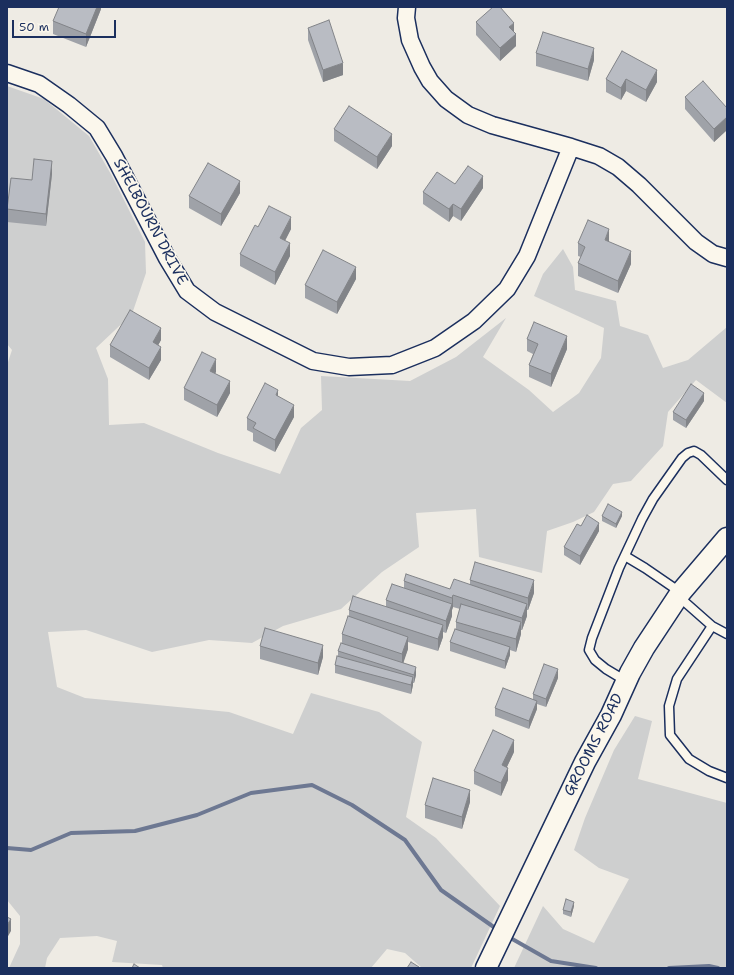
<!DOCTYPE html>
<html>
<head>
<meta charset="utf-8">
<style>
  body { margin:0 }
  #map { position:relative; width:734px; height:975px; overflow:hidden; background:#eeebe4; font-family:"Shantell Sans",sans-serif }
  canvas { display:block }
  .frame { position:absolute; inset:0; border:8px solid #1b2f5e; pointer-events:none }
  .scale { position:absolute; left:12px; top:20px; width:104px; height:18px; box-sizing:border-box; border:2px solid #1b2f5e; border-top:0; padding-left:5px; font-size:12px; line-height:14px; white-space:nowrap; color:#1b2f5e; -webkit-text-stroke:3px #fbf7ec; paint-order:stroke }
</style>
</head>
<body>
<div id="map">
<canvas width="734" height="975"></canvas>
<div class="frame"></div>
<div class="scale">50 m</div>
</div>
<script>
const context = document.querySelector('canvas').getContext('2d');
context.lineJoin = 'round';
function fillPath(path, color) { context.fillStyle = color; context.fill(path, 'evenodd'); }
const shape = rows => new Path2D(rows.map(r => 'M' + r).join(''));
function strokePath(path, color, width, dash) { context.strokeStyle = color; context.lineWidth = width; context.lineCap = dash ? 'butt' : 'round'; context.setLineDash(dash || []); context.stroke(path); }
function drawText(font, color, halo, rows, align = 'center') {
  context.font = font + ' "Shantell Sans",sans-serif'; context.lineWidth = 3.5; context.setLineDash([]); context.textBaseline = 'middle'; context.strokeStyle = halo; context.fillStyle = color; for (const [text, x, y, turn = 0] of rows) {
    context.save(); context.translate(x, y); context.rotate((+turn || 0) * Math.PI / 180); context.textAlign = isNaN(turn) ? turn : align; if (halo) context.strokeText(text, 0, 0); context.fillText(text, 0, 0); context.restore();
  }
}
fillPath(shape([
  [7,86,44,99,89,136,112,176,145,242,146,273,132,314,96,348,108,379,109,425,144,423,218,453,280,474,301,428,322,410,321,376,410,381,456,357,506,318,483,357,529,390,553,412,579,393,601,358,604,328,534,296,543,274,563,249,573,267,575,290,616,301,620,326,648,335,663,368,688,360,727,327,727,403,696,380,668,412,663,446,631,481,613,484,594,512,573,522,547,531,542,573,479,557,476,509,416,513,419,547,382,572,341,609,283,626,252,643,209,640,152,652,86,630,48,632,57,687,85,698,229,712,293,734,311,693,379,712,422,742,406,817,436,838,500,906,471,968,422,968,405,953,387,949,371,968,163,968,162,965,112,962,117,941,97,936,60,938,47,958,45,968,9,968,20,944,20,916,7,900,7,365,12,350,7,344],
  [635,716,652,721,638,779,727,803,727,968,514,968,543,906,563,929,594,943,629,879,599,868,574,850,585,818,614,750]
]), '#cecfcf');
strokePath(shape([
  [7,848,31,850,71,833,135,831,197,815,251,793,312,785,352,805,405,840,441,890,498,930],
  [507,936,551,961,596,968],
  [669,968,709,966,718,968]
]), '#6d7892', 4);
const service = shape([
  [625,556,645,568,680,592],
  [678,596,712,626,677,679,669,706,670,735,689,759,709,771,727,778],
  [712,626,727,634],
  [626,681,606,669,595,660,589,650,592,638,619,568,642,519,653,499,682,458,688,453,694,451,701,455,727,480]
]);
const minor = shape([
  [407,7,406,18,410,40,422,67,430,81,446,99,468,115,492,125,571,147,599,156,618,167,639,185,696,242,713,254,727,258],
  [7,73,39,84,69,105,97,128,114,156,167,258,187,291,215,312,313,361,349,367,392,365,435,348,474,321,507,289,527,256,571,147]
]);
const tertiary = shape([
  [486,968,585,762,611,715,630,673,644,648,681,592,727,538]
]);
strokePath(service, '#1b2f5e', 11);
strokePath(minor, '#1b2f5e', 19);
strokePath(tertiary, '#1b2f5e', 23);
strokePath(service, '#fbf7ec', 8);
strokePath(minor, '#fbf7ec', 16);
strokePath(tertiary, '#fbf7ec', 20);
fillPath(shape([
  [101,7,101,9,86,47,53,34,53,21],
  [476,22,514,32,516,46,500,61,476,35],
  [308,28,343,75,323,82,308,40],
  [622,51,657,82,646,102,626,91,621,100,606,92,606,79],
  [536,53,594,60,588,81,536,66],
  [685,97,727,108,727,130,714,142,685,109],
  [334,129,392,146,377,169,334,141],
  [52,174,46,226,7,222,7,209,32,180],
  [455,184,483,188,461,221,453,216,449,222,423,204,423,192],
  [240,193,221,226,189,208,189,196],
  [258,227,291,229,285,241,290,256,275,285,240,266,240,254],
  [609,242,631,264,618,293,578,276,578,263,581,257,578,256,578,243],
  [356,279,337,314,305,298,305,285],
  [527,339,567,349,551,387,529,377,529,365,533,354,527,351],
  [161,340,158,345,161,360,149,380,110,357,110,345],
  [216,372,215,373,230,393,217,417,184,400,184,388],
  [278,396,294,417,275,452,253,441,253,433,247,430,247,418],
  [704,401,686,428,673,420,673,412],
  [602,516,622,516,616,528,602,521],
  [581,526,599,531,580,565,564,555,564,547],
  [470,580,534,593,528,610,527,610,527,616,522,630,521,630,521,634,516,652,510,650,510,655,505,669,450,651,450,642,456,629,456,622,460,609,453,607,452,610,452,616,446,633,443,632,443,637,438,651,408,642,408,649,403,662,416,675,414,683,413,683,413,685,411,694,335,673,335,665,338,657,338,651,342,643,342,634,349,617,349,610,386,607,386,600,404,588,404,581,450,589,470,584],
  [260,646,323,657,318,675,260,659],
  [558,678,546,707,537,704,537,709,529,729,495,716,495,708,533,699,533,694],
  [514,752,507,767,508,780,501,796,474,784,474,771],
  [470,802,462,829,425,818,425,805],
  [574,906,571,917,563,914,563,910]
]), '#9fa2a8');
fillPath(shape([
  [97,7,101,7,101,9,86,47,86,34],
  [514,23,514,35,509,27],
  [516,34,516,46,500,61,500,48],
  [594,48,594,60,588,81,588,69],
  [343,63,343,75,323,82,323,70],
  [657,70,657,82,646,102,646,90],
  [626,79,626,91,621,100,621,88],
  [727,117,727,130,714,142,714,129],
  [392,134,392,146,377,169,377,157],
  [52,161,52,174,46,226,46,214],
  [483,176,483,188,461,221,461,209],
  [240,181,240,193,221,226,221,214],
  [453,204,453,216,449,222,449,209],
  [291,217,291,229,280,250,280,238],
  [609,229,609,242,605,240],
  [290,243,290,256,275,285,275,272],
  [631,251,631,264,618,293,618,281],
  [356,267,356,279,337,314,337,302],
  [161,328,161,340,153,355,153,342],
  [567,336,567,349,551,387,551,374],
  [161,347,161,360,149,380,149,368],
  [216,359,216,372,210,383,210,371],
  [230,381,230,393,217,417,217,405],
  [278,390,278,402,276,395],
  [704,393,704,401,686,428,686,420],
  [294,405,294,417,275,452,275,440],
  [622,512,622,516,616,528,616,524],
  [599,523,599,531,580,565,580,556],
  [534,580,534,593,528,610,528,598],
  [453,595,453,607,452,610,452,598],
  [452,604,452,616,446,633,446,621],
  [527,604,527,616,522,630,522,618],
  [521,622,521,634,516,652,516,639],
  [443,625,443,637,438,651,438,639],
  [408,637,408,649,402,667,402,654],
  [323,645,323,657,318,675,318,663],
  [510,647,510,655,505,669,505,661],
  [416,667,416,675,414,683,414,675],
  [558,669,558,678,546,707,546,699],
  [413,677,413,685,411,694,411,685],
  [537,701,537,709,529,729,529,721],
  [514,740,514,752,502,777,502,765],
  [508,768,508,780,501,796,501,783],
  [470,790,470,802,462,829,462,817],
  [574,902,574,906,571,917,571,912],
  [11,919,11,931,7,938,7,925]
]), '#828488');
const building = shape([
  [59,7,97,7,86,34,53,21,59,7],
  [493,7,500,7,514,23,509,27,516,34,500,48,476,22,493,7],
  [329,20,343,63,323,70,308,28,329,20],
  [543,32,594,48,588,69,536,53,543,32],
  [622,51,657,70,646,90,626,79,621,88,606,79,622,51],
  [703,81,727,108,727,117,714,129,685,97,703,81],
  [349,106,392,134,377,157,334,129,349,106],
  [34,159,52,161,46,214,7,209,11,178,32,180,34,159],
  [208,163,240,181,221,214,189,196,208,163],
  [468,166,483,176,461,209,453,204,449,209,423,192,437,172,455,184,468,166],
  [269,206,291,217,280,238,290,243,275,272,240,254,255,225,258,227,269,206],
  [588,220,609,229,605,240,631,251,618,281,578,263,585,247,578,243,588,220],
  [323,250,356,267,337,302,305,285,323,250],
  [130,310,161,328,153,342,161,347,149,368,110,345,130,310],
  [534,322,567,336,551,374,529,365,538,344,527,339,534,322],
  [202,352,216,359,210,371,230,381,217,405,184,388,202,352],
  [265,383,278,390,276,395,294,405,275,440,253,428,256,423,247,418,265,383],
  [691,384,704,393,686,420,673,412,691,384],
  [608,504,622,512,616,524,602,516,608,504],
  [587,515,599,523,580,556,564,547,577,524,581,526,587,515],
  [475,562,534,580,528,598,470,580,475,562],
  [406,574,450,589,454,579,527,604,522,618,453,595,452,598,404,581,406,574],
  [392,584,452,604,446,621,386,600,392,584],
  [353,596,443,625,438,639,349,610,353,596],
  [461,604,521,622,516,639,456,622,461,604],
  [348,616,408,637,402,654,342,634,348,616],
  [265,628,323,645,318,663,260,646,265,628],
  [455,629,510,647,505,661,450,642,455,629],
  [341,643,416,667,414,675,338,651,341,643],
  [337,656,413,677,411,685,335,665,337,656],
  [544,664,558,669,546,699,533,694,544,664],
  [503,688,537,701,529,721,495,708,503,688],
  [493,730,514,740,502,765,508,768,501,783,474,771,493,730],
  [433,778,470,790,462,817,425,805,433,778],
  [566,899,574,902,571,912,563,910,566,899],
  [7,917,11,919,7,925,7,917],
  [411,962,419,967,419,968,407,968,411,962],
  [134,964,140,968,132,968,134,964]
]);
fillPath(building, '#b9bcc3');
strokePath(building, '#828488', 1);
drawText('15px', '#1b2f5e', '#fbf7ec', [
  ["SHELBOURN DRIVE",150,222,62],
  ["GROOMS ROAD",594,745,-63]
]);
</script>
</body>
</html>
